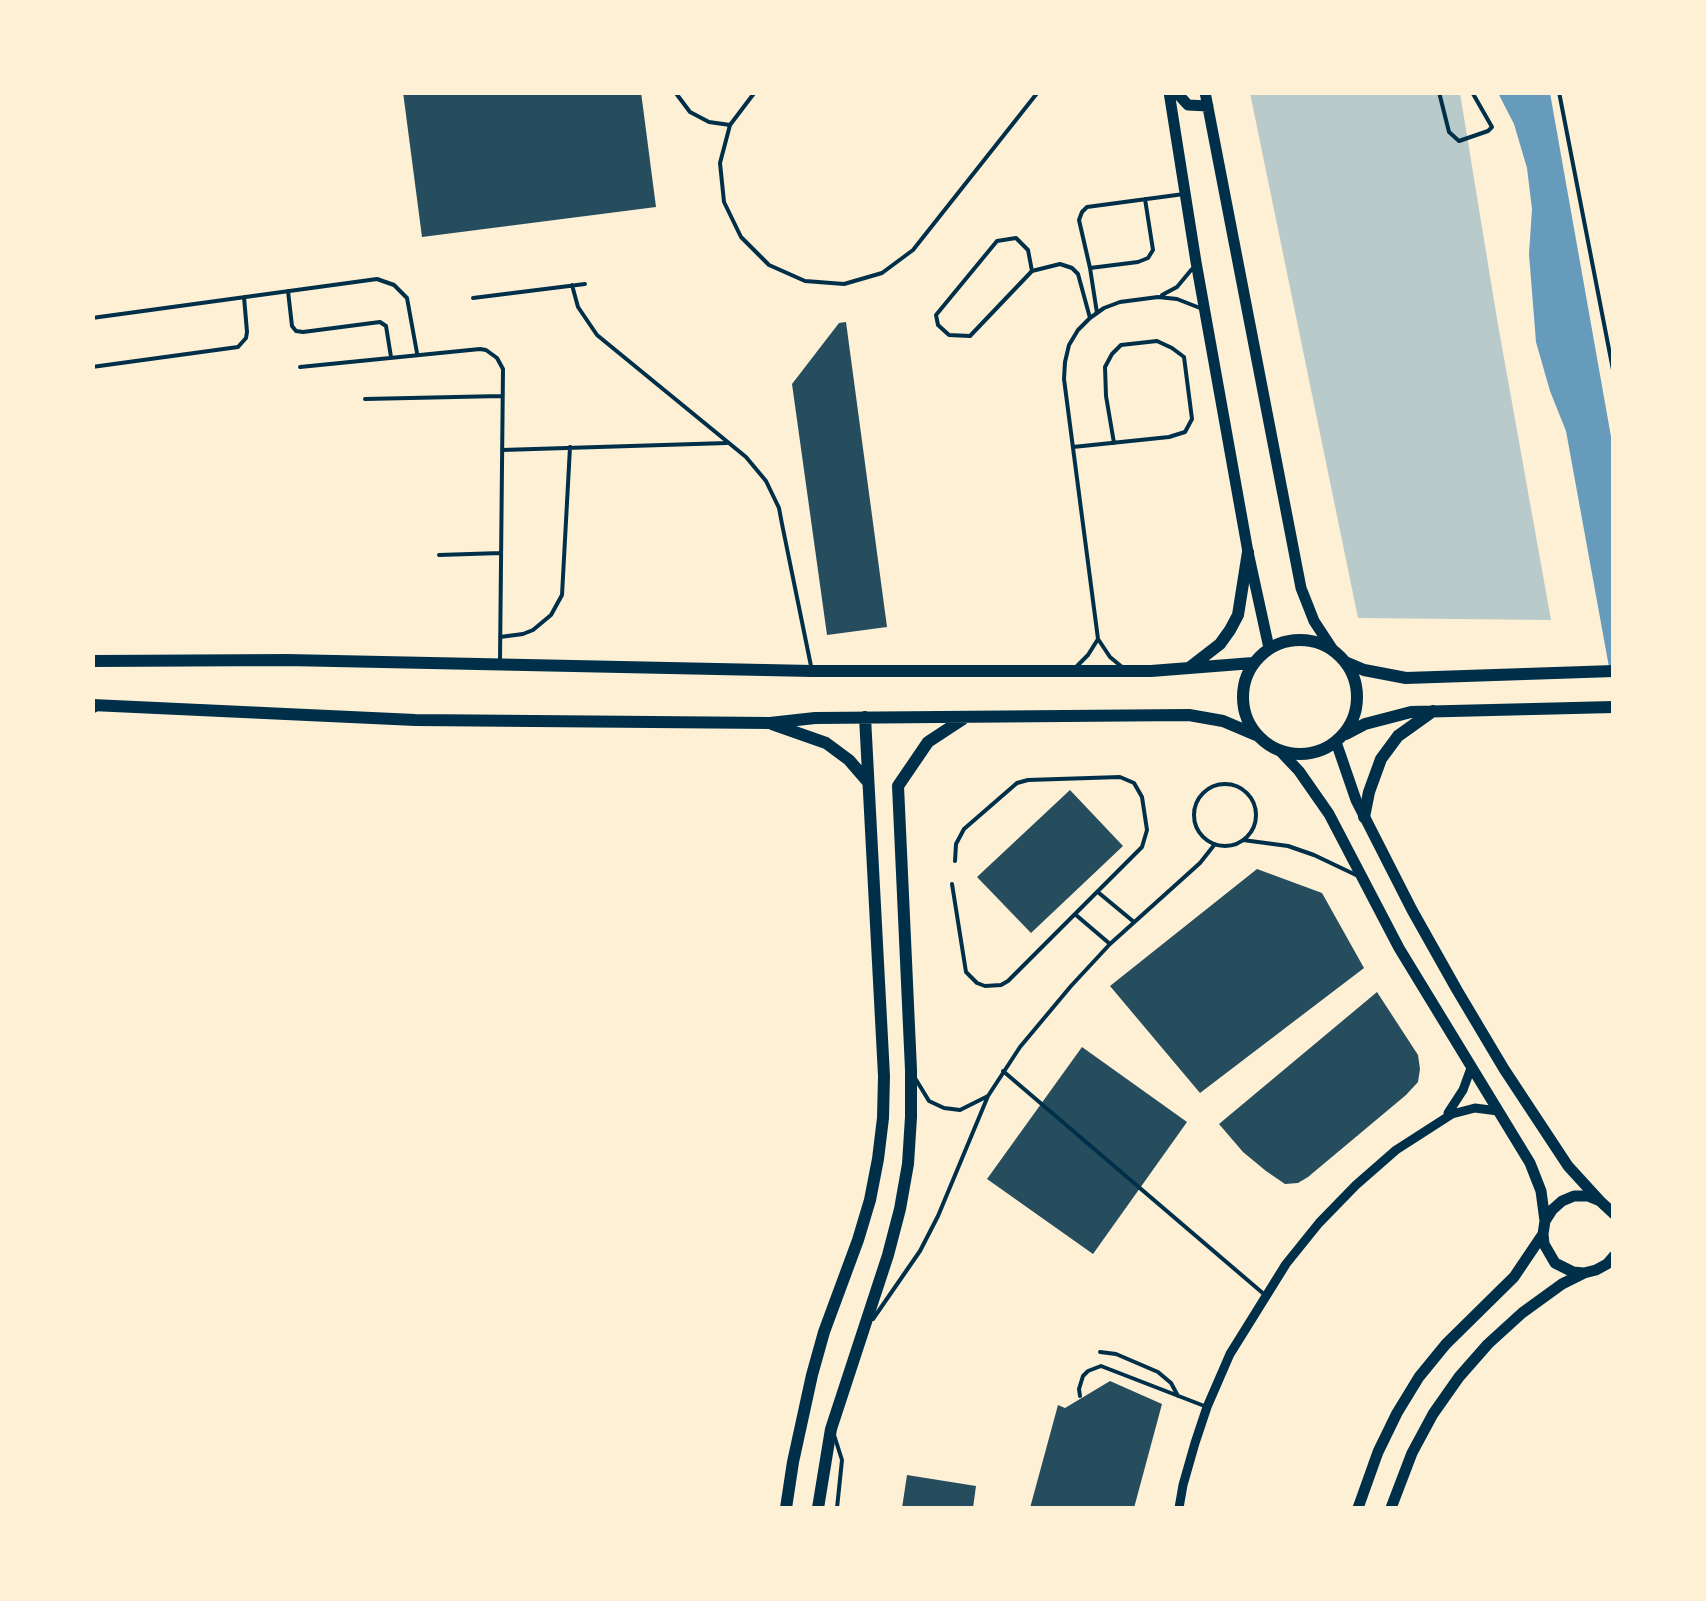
<!DOCTYPE html>
<html>
<head>
<meta charset="utf-8">
<style>
  body { margin:0 }
  #map { position:relative; width:1706px; height:1601px; overflow:hidden; background:#fdf0d5; font-family:"Work Sans",sans-serif }
  canvas { display:block }
  .frame { position:absolute; inset:0; border:95px solid #fdf0d5; pointer-events:none }
</style>
</head>
<body>
<div id="map">
<canvas width="1706" height="1601"></canvas>
<div class="frame"></div>
</div>
<script>
const context = document.querySelector('canvas').getContext('2d');
context.lineJoin = 'round';
function fillPath(path, color) { context.fillStyle = color; context.fill(path, 'evenodd'); }
const shape = rows => new Path2D(rows.map(r => 'M' + r).join(''));
function strokePath(path, color, width, dash) { context.strokeStyle = color; context.lineWidth = width; context.lineCap = dash ? 'butt' : 'round'; context.setLineDash(dash || []); context.stroke(path); }
fillPath(shape([
  [1250,93,1460,93,1497,319,1551,620,1358,618]
]), '#b9caca');
fillPath(shape([
  [1498,93,1550,93,1613,448,1613,689,1566,431,1550,391,1536,342,1529,254,1532,209,1527,168,1514,124]
]), '#669bbc');
fillPath(shape([
  [403,92,641,92,656,207,422,237],
  [846,322,887,627,827,635,792,384,839,323],
  [1070,790,1123,846,1031,933,977,877],
  [1257,869,1322,893,1364,968,1200,1093,1110,986],
  [1377,992,1418,1055,1420,1069,1418,1082,1406,1095,1308,1177,1298,1183,1285,1184,1266,1171,1243,1152,1219,1124],
  [1082,1047,1187,1122,1093,1254,987,1179],
  [1110,1381,1162,1404,1134,1508,1030,1508,1058,1405,1065,1408],
  [907,1475,976,1486,973,1508,902,1508]
]), '#264d5e');
strokePath(shape([
  [675,92,690,112,709,122,730,125],
  [755,92,730,125,720,163,724,202,741,237,769,265,805,281,844,284,882,273,913,250,1038,92],
  [1439,92,1449,132,1459,141,1488,131,1492,127,1472,92],
  [1559,92,1614,375]
]), '#003049', 4);
strokePath(shape([
  [1090,268,1138,262,1148,258,1153,250,1145,199],
  [1032,271,1028,250,1016,238,997,241,936,315,938,325,949,335,970,336,1032,271,1060,264,1072,268,1078,274,1090,318],
  [572,285,578,307,597,335,746,457,766,481,779,508,782,524,811,666],
  [288,291,292,326,296,331,303,332,380,322,386,326,391,357],
  [1162,295,1177,287,1192,269],
  [473,298,585,284],
  [1097,313,1090,268,1079,220,1082,212,1087,207,1184,194],
  [92,318,377,279,394,285,407,298,417,353],
  [92,367,238,347,246,338,247,332,244,297],
  [300,367,480,349,486,350,497,358,503,369,500,660],
  [365,399,501,396],
  [1073,447,1169,437,1185,432,1192,419,1184,357,1172,348,1157,341,1121,345,1112,354,1105,367,1106,396,1114,443],
  [502,450,727,443],
  [439,555,501,553],
  [500,637,523,634,533,630,551,615,562,595,570,447],
  [1077,666,1088,655,1098,639],
  [1122,667,1110,657,1098,639,1064,379,1065,362,1069,345,1078,330,1090,318,1104,308,1120,302,1158,297,1177,299,1200,308],
  '1194 815a31 31 0 1 1 62 0a31 31 0 1 1-62 0Z',
  [1243,840,1288,846,1314,855,1356,875],
  [952,884,966,972,977,983,985,986,1001,985,1008,981,1142,847,1147,830,1142,797,1134,783,1120,777,1028,780,1017,783,964,829,956,844,955,861],
  [1099,893,1134,922],
  [1076,915,1110,944],
  [1003,1071,1265,1295],
  [915,1078,929,1101,944,1108,960,1110,988,1096],
  [873,1319,920,1251,938,1216,988,1096,1020,1047,1071,986,1110,944,1200,863,1215,844],
  [1100,1352,1116,1354,1158,1372,1171,1383,1178,1396],
  [1080,1396,1079,1389,1083,1376,1088,1371,1101,1366,1207,1407],
  [834,1435,842,1460,837,1508]
]), '#003049', 4);
strokePath(shape([
  [1448,1113,1463,1090,1471,1068],
  [1179,1508,1183,1485,1195,1443,1207,1407,1230,1354,1286,1264,1319,1223,1356,1185,1396,1150,1452,1114,1475,1108,1498,1111]
]), '#003049', 9);
strokePath(shape([
  [1169,92,1196,262,1248,552,1269,648],
  [1176,92,1188,105,1208,106],
  [1205,92,1301,588,1314,621,1333,650],
  [1336,742,1356,800,1412,910,1457,990,1504,1069,1568,1166,1600,1201],
  [1281,752,1299,771,1329,814,1399,948,1530,1163,1541,1191,1545,1221],
  [1614,1214,1600,1201,1588,1196,1574,1196,1562,1201,1552,1210,1545,1221,1543,1234,1544,1244,1555,1263,1573,1272,1584,1273,1596,1270,1607,1264,1614,1256],
  [1358,1508,1378,1452,1397,1413,1419,1377,1446,1344,1514,1277,1543,1234],
  [1391,1508,1412,1453,1433,1414,1459,1377,1488,1344,1522,1313,1562,1284,1584,1273]
]), '#003049', 11);
strokePath(shape([
  '1243 697a57 57 0 1 1 114 0a57 57 0 1 1-114 0Z',
  [92,661,287,660,812,671,1151,671,1253,663],
  [1345,662,1364,670,1406,678,1614,671],
  [1189,668,1220,644,1230,630,1238,615,1248,552],
  [92,705,415,720,770,723,815,718,1189,715,1223,721,1256,735],
  [772,724,826,743,849,760,868,782],
  [1346,734,1365,724,1411,712,1614,707],
  [1364,817,1369,792,1381,759,1398,736,1433,711],
  [786,1508,793,1462,812,1375,824,1332,858,1240,870,1200,878,1159,883,1118,884,1076,865,717],
  [818,1508,831,1429,888,1255,900,1209,908,1164,911,1117,911,1070,898,786,928,742,963,719]
]), '#003049', 12);
strokePath(shape([
  [92,706,93,706]
]), '#003049', 14);
</script>
</body>
</html>
